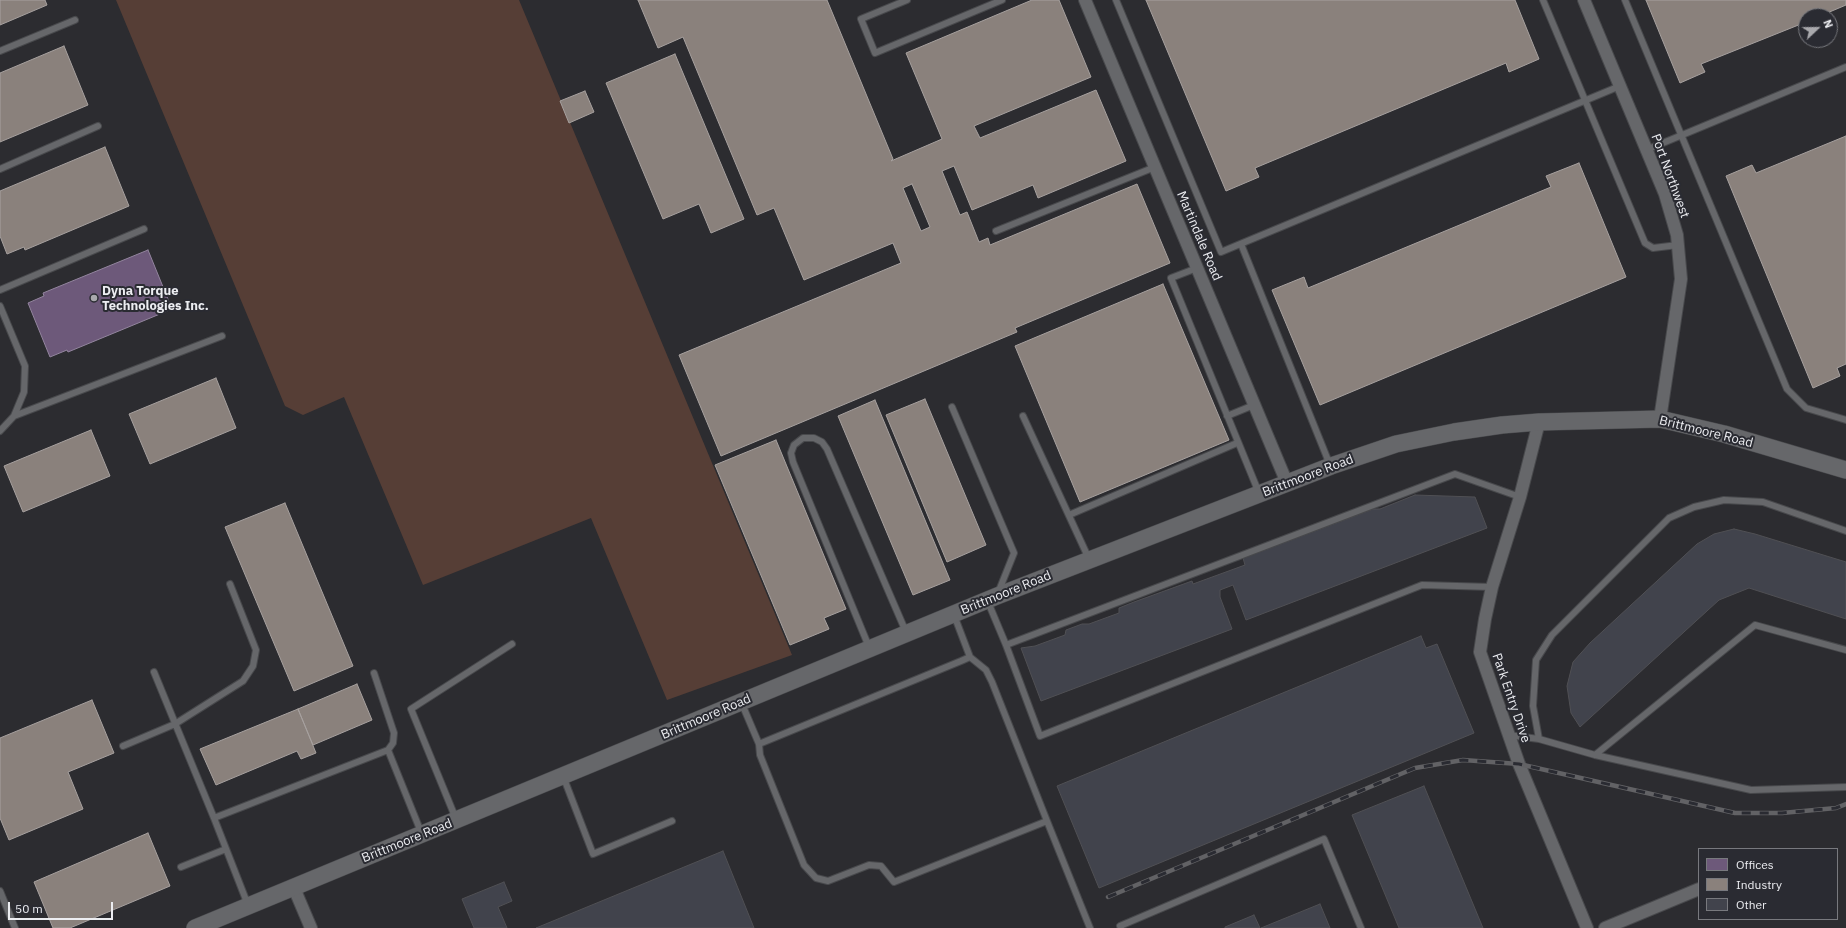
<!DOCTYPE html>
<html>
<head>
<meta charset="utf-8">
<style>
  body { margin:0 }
  #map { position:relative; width:1846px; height:928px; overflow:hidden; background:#2c2c30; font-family:"IBM Plex Sans",sans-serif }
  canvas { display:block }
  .legend { position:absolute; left:1698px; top:848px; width:140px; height:72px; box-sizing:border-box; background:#2a2b32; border:1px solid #78797e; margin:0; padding:5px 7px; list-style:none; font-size:12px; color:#ecedf1 }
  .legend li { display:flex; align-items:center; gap:8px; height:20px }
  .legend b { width:20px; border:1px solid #78797e }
  .north { position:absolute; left:1798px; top:8px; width:40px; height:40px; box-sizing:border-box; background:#2a2b32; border:1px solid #78797e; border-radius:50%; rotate:68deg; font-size:11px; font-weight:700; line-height:16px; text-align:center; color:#ecedf1 }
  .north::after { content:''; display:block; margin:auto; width:14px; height:18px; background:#a9a9ad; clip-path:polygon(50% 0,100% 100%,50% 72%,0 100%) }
  .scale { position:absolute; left:8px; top:902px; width:105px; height:18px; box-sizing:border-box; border:2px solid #ecedf1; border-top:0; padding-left:5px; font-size:12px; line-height:14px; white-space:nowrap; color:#ecedf1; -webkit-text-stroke:3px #2a2b32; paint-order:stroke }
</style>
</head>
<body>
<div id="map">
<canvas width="1846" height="928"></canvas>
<ul class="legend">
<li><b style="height:11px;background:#6d597a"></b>Offices</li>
<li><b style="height:11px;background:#8a817c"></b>Industry</li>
<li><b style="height:11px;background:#41434c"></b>Other</li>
</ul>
<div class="north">N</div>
<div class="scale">50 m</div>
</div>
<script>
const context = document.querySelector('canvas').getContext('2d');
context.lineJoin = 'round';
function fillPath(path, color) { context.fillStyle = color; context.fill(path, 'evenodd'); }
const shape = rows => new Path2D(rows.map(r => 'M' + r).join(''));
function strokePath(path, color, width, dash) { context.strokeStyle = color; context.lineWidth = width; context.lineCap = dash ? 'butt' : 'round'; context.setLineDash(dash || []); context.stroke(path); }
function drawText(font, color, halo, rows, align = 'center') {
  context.font = font + ' "IBM Plex Sans",sans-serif'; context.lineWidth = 4; context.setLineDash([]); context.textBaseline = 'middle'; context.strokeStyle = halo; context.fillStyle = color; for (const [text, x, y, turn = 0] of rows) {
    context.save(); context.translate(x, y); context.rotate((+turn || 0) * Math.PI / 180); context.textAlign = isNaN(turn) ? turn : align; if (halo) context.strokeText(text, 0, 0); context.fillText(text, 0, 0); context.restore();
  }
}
fillPath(shape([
  [116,0,519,0,792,655,667,700,591,518,423,585,344,397,303,415,285,406]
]), '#563e36');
const offices = shape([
  [148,250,172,309,68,352,67,350,50,357,28,303,44,296,43,293,148,250]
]);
fillPath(offices, '#6d597a');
strokePath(offices, '#93859e', 1);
const industry = shape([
  [0,0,45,0,47,5,0,25,0,0],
  [638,0,827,0,893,159,891,161,942,139,906,53,1032,0,1059,0,1091,77,974,126,980,138,1096,90,1126,161,1038,198,1033,185,972,210,954,166,942,171,960,215,967,212,979,242,988,238,990,245,1137,184,1170,263,1015,328,1017,332,721,456,679,355,901,263,893,243,804,280,774,208,757,215,683,37,658,48,638,0],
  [912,184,930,227,921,231,903,188,912,184],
  [1146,0,1515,0,1539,59,1509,72,1506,63,1255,168,1259,177,1226,191,1146,0],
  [1646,0,1846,0,1846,5,1820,16,1806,16,1806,22,1701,64,1705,72,1680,83,1646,0],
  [64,46,88,105,0,142,0,73,64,46],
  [675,54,744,219,711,233,699,204,663,219,606,83,675,54],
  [585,91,594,112,569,123,560,101,585,91],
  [1846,136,1846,364,1837,368,1840,376,1813,388,1726,176,1752,165,1756,173,1846,136],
  [105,147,129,206,25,250,24,247,7,254,0,236,0,191,105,147],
  [1579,163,1626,277,1320,405,1272,290,1304,277,1308,288,1551,187,1546,176,1579,163],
  [1163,284,1229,440,1080,502,1015,346,1163,284],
  [216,378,236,428,150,464,129,414,216,378],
  [925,399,986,545,947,562,886,415,925,399],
  [875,400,950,580,913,595,838,416,875,400],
  [91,430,110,476,23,512,4,466,91,430],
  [776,440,846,609,824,618,829,629,790,645,715,465,776,440],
  [285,503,353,666,294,691,225,527,285,503],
  [357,684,372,720,313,745,298,709,357,684],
  [92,700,114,753,68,772,83,809,9,840,0,818,0,738,92,700],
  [298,709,316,753,301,759,297,751,216,785,200,749,298,709],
  [148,833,170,886,70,928,53,928,34,882,148,833]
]);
fillPath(industry, '#8a817c');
strokePath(industry, '#a7a19f', 1);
const building = shape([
  [1415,495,1475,497,1487,528,1246,620,1233,585,1220,590,1220,597,1232,629,1041,701,1021,648,1035,646,1065,635,1066,630,1082,624,1089,624,1119,613,1119,608,1134,602,1192,581,1193,584,1245,565,1243,558,1373,509,1380,509,1415,495],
  [1734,529,1755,534,1846,562,1846,619,1749,588,1719,600,1580,727,1571,713,1567,686,1573,662,1590,643,1697,544,1714,534,1734,529],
  [1421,636,1426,648,1437,644,1474,733,1099,888,1057,786,1421,636],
  [1424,786,1483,928,1399,928,1352,815,1424,786],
  [723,851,754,928,536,928,723,851],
  [504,882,512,901,498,907,507,928,474,928,462,899,504,882],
  [1320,904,1330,928,1261,928,1320,904],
  [1254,915,1260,928,1225,928,1225,927,1254,915]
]);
fillPath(building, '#41434c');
strokePath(building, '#505054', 1);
const service = shape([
  [907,0,861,19,875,53,1002,0],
  [1116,0,1221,252,1620,86],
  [1543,0,1645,243,1653,248,1678,245],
  [1625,0,1787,389,1806,408,1846,420],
  [0,51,75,20],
  [1646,150,1846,67],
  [0,169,98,126],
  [996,231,1155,167],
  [1241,244,1330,465],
  [1197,268,1171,278,1259,493],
  [0,290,144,229],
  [0,306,25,366,24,392,14,416,0,431],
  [952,407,1014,553,998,593],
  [14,416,222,336],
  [1023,416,1089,559],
  [1227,416,1254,405],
  [1069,515,1237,443],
  [1846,531,1763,502,1724,500,1694,507,1669,518,1552,635,1536,660,1533,706,1539,739,1595,755,1751,790,1846,787],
  [1492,587,1422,585,1040,736,1006,645,1455,474,1520,497],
  [988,602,1006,645],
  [869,647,793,462,791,453,794,445,803,438,814,438,822,442,827,449,906,632],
  [154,672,214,818],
  [374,673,394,733,393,743,388,750],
  [742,704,759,744,961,661,970,657,954,615],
  [1508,735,1539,739],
  [759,744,760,755,804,865,816,878,828,881,869,865,881,866,894,882,1047,821,992,682,986,670,970,657],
  [123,746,175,724,243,681,253,666,256,650,230,584],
  [1595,755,1755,625,1846,650],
  [563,776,593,854,672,821],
  [456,819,411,709,512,644],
  [1047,821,1090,928],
  [181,867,226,849],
  [0,891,15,928],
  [248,905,214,818,388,750,421,832],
  [1121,928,1120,926,1324,839,1361,928]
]);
const minor = shape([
  [1085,0,1287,483],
  [1584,0,1665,194,1677,235,1681,279,1660,419],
  [1539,422,1520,497,1492,587,1485,619,1480,652,1519,764,1587,928],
  [294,888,311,928],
  [1605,928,1699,889]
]);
const secondary = shape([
  [195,928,997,596,1331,466,1396,444,1454,432,1502,425,1539,422,1660,419,1724,434,1846,470]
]);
strokePath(service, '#48494c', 8);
strokePath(minor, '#48494c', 14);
strokePath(secondary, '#48494c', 18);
strokePath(service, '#66676a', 6);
strokePath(minor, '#66676a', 12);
strokePath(secondary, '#66676a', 17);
const rail = shape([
  [1108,897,1415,768,1463,760,1519,764,1735,813,1782,813,1836,808,1846,804]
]);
strokePath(rail, '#626265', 4.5);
strokePath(rail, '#2a2b32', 3, [9]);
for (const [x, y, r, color] of [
  [94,298,4,"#a9a9ad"]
]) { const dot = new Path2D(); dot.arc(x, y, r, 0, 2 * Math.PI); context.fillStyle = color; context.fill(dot); strokePath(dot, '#2a2b32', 1.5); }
drawText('13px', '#ecedf1', '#2a2b32', [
  ["Port Northwest",1670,176,70],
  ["Martindale Road",1199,236,67],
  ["Brittmoore Road",1706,432,14],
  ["Brittmoore Road",1308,476,-21],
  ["Brittmoore Road",1006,593,-22],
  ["Park Entry Drive",1511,698,71],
  ["Brittmoore Road",706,717,-23],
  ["Brittmoore Road",407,841,-22]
]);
drawText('bold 13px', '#ecedf1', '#2a2b32', [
  ["Dyna Torque",102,291],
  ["Technologies Inc.",102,306]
], 'left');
</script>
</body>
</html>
